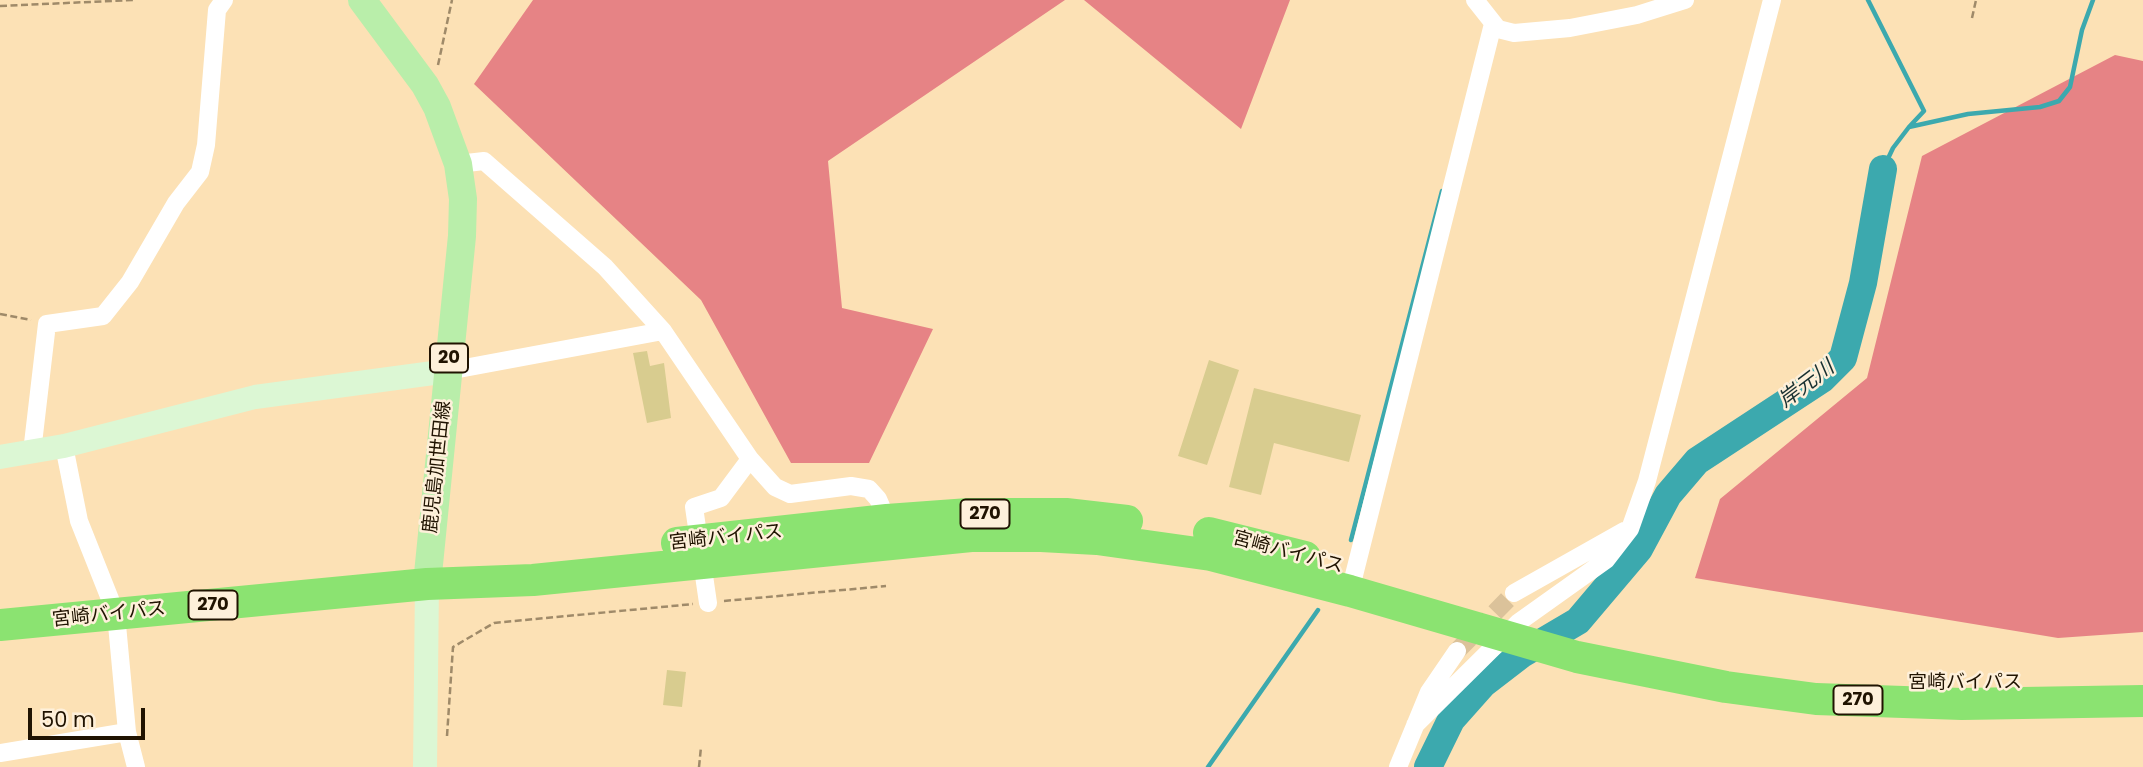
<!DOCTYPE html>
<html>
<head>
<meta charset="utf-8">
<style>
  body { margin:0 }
  #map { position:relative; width:2143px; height:767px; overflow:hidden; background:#fce1b5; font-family:Poppins,sans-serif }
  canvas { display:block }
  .scale { position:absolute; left:28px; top:708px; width:117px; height:32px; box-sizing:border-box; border:4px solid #201301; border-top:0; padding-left:9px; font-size:21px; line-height:24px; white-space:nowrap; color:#201301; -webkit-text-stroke:5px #fef0da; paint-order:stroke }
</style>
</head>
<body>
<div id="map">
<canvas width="2143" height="767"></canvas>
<div class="scale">50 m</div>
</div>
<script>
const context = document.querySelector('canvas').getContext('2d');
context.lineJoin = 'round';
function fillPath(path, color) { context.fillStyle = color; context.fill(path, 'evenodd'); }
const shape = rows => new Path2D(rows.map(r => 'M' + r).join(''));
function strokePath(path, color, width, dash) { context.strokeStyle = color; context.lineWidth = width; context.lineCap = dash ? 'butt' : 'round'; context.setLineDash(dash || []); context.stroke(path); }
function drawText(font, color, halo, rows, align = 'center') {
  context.font = font + ' Poppins,"Noto Sans JP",sans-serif'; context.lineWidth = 5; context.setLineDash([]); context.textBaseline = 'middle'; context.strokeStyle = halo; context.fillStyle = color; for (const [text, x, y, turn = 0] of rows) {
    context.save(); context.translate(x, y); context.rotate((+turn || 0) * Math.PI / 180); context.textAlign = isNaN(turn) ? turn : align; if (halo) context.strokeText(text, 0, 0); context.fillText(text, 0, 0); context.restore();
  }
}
fillPath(shape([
  [533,0,1065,0,828,161,842,308,933,329,869,463,791,463,701,300,474,84],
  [1084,0,1290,0,1241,129],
  [2115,55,2143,61,2143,632,2058,638,1695,578,1720,499,1867,378,1922,156]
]), '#e68385');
strokePath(shape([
  [1868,0,1924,111,1909,127],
  [1883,169,1893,148,1909,127,1968,114,2040,107,2059,101,2070,87,2082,30,2093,0],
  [1351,540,1442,191],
  [1208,767,1318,610]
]), '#3ca9ae', 4.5);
strokePath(shape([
  [1428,767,1451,720,1483,684,1522,654,1578,621,1639,549,1668,495,1697,461,1822,379,1843,358,1863,283,1883,169]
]), '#3ca9ae', 28);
fillPath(shape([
  [647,351,650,366,664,363,671,418,647,423,633,353],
  [1209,360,1239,370,1207,465,1178,456],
  [1254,388,1361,415,1349,462,1274,443,1261,495,1229,487],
  [667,670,686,672,682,707,663,705]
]), '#d8cc8f');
strokePath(shape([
  [1457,651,1514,593]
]), '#dbc29a', 18, [18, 9]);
strokePath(shape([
  [0,6,133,0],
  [1972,18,1976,0],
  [438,65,452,0],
  [0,314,31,320],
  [724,601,886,586],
  [447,736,453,647,494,623,693,604],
  [699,767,701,747]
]), '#9f8a69', 2.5, [7, 3.5]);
strokePath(shape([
  [1475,0,1498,29,1514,33,1570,28,1637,15,1685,0],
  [458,164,484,161,605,267,663,331,750,459,775,487,790,494,851,486,869,489,878,499,887,520],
  [448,371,663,331],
  [64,446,79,521,116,614,127,732,136,767],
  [32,452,47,324,103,316,130,282,176,203,200,172,206,145,217,10,224,0],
  [1350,591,1493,24],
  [1514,593,1624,531],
  [708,603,694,507,721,498,750,459],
  [1415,725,1519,622,1606,560,1630,529,1647,481,1772,0],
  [0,753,127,732],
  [1398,767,1429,692,1457,651]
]), '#fff', 18);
strokePath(shape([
  [0,457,64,446,255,397,448,371],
  [425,767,427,584]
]), '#dcf7d4', 24);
strokePath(shape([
  [362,0,425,85,437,107,458,164,463,199,462,236,427,584]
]), '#b9eeaa', 28);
strokePath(shape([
  [1209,533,1305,557],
  [677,543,887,520,969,514,1066,514,1127,521],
  [0,625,427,584,533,580,971,536,1041,536,1097,539,1211,555,1350,591,1577,657,1726,687,1816,699,1962,704,2143,701]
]), '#8be371', 32);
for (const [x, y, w] of [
  [449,358,38],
  [985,514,49],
  [213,605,49],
  [1858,700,49]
]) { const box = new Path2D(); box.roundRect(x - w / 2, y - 14.5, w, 29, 5); context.fillStyle = '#fef0da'; context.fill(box); strokePath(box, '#201301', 2); }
drawText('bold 18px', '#201301', null, [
  ["20",449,358],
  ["270",985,514],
  ["270",213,605],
  ["270",1858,700]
]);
drawText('19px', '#201301', '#fef0da', [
  ["鹿児島加世田線",438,467,-84],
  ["宮崎バイパス",726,538,-6],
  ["宮崎バイパス",1288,553,15],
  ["宮崎バイパス",109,615,-6],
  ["宮崎バイパス",1965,683]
]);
drawText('italic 21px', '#183031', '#fef0da', [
  ["岸元川",1807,385,-37]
]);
</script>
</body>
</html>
